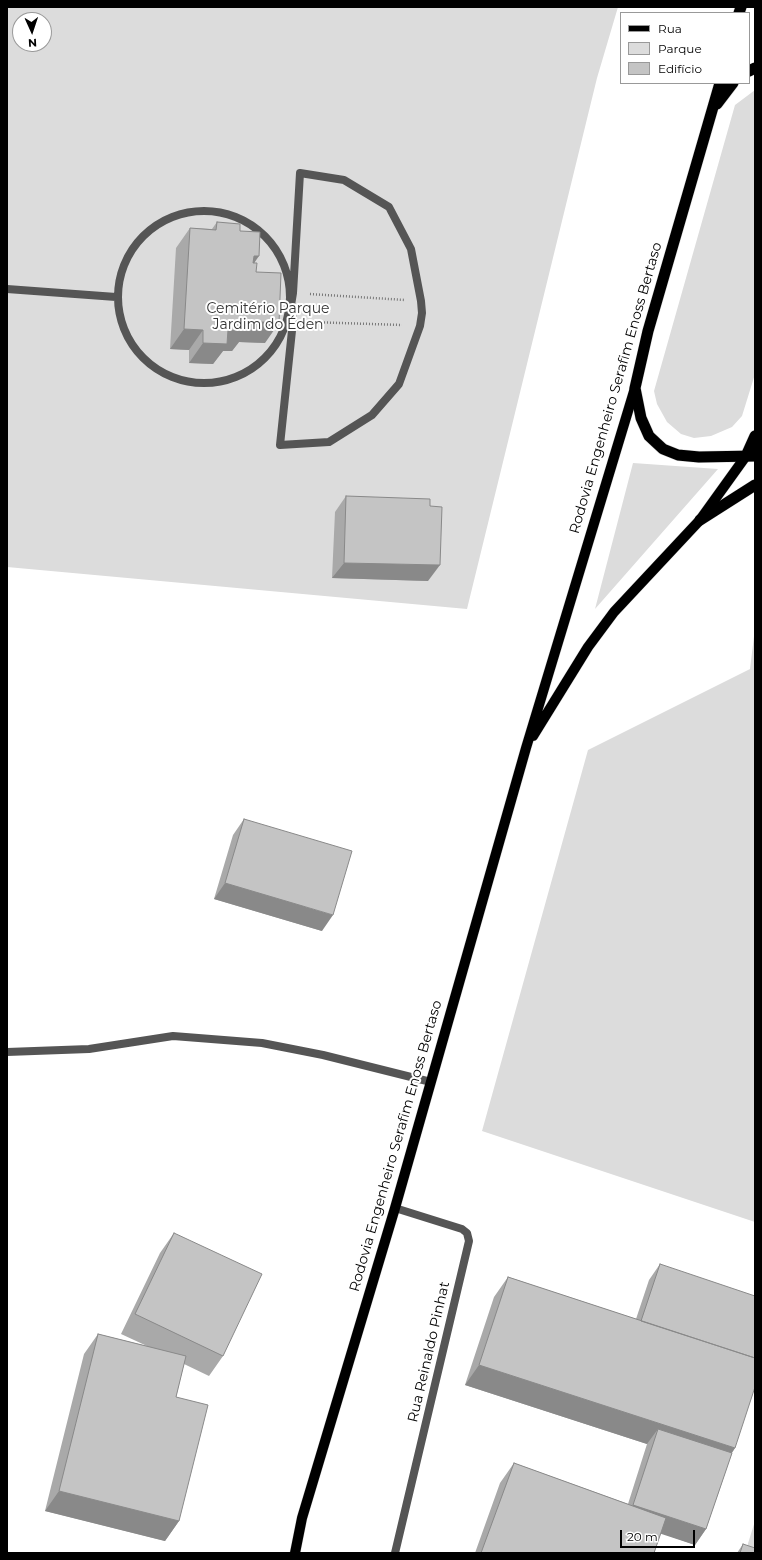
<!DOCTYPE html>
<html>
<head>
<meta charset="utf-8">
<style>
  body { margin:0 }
  #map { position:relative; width:762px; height:1560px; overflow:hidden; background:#fff; font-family:Montserrat,sans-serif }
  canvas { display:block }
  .frame { position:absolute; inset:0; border:8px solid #000; pointer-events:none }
  .legend { position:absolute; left:620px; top:12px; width:130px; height:72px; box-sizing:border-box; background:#fff; border:1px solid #999; margin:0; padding:5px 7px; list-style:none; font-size:12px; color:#000 }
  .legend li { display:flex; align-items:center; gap:8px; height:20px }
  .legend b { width:20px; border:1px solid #999 }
  .north { position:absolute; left:12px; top:12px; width:40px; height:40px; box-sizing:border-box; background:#fff; border:1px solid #999; border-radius:50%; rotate:177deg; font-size:11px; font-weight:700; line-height:16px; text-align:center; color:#000 }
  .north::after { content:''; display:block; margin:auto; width:14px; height:18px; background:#000; clip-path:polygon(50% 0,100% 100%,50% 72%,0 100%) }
  .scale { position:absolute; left:620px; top:1530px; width:75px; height:18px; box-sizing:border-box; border:2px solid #000; border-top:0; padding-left:5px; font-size:12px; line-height:14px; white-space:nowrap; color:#000; -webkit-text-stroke:3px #fff; paint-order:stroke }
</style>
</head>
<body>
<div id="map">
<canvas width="762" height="1560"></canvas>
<div class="frame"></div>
<ul class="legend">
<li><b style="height:5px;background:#000"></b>Rua</li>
<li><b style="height:11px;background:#dcdcdc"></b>Parque</li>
<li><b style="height:11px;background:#c4c4c4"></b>Edifício</li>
</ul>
<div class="north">N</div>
<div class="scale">20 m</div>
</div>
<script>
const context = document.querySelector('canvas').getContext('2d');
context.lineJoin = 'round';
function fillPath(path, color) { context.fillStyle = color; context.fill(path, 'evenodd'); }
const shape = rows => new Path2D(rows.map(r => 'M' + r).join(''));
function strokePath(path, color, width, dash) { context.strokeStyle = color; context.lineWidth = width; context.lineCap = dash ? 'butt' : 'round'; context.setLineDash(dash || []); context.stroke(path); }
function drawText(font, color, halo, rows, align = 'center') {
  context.font = font + ' Montserrat,sans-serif'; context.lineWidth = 4; context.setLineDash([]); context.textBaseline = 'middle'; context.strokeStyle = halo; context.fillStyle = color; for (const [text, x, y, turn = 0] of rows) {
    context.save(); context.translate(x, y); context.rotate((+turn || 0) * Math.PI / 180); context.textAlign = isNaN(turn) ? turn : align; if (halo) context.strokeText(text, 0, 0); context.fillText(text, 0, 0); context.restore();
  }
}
fillPath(shape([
  [7,7,618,7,597,78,467,609,7,567],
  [20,20,44,20,44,44,20,44],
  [755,90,755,374,742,416,732,427,711,436,694,438,681,434,667,422,657,404,654,391,735,105],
  [633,463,718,469,595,609],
  [755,628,755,1222,482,1131,588,750,750,669],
  [755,1521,755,1553,745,1553]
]), '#dcdcdc');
const primary = shape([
  [533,736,588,647,614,612,700,520,746,456],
  [295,1553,302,1518,395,1208,526,748,635,388]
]);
const trunk = shape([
  [739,13,741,7],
  [749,71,755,68],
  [720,83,648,331,635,388,641,418,649,436,663,449,678,455,699,457,755,456],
  [717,104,733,83],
  [746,456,755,436],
  [700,520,755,485]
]);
strokePath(primary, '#dbdbdb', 11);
strokePath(trunk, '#dbdbdb', 12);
strokePath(shape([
  [310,294,405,300],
  [309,322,402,325]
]), '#777', 2.5, [1, 2]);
strokePath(shape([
  [300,173,344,180,389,207,411,249,421,301,422,313,420,326,399,384,372,415,329,442,280,445,293,321,291,305,293,293,300,173],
  '118 297a86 86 0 1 1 172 0a86 86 0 1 1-172 0Z',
  [7,289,116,297]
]), '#555', 8);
strokePath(shape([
  [7,1052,89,1049,173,1036,262,1043,323,1055,431,1082],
  [395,1208,462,1229,467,1233,469,1241,395,1553]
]), '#555', 8);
strokePath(primary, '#000', 10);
strokePath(trunk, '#000', 11);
fillPath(shape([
  [217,222,240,231,255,263,256,272,265,343,239,342,232,351,223,351,213,364,189,363,189,350,170,349,176,248,190,228,212,229],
  [346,496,428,581,332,578,335,512],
  [244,819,322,931,214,899,233,835],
  [174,1233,223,1356,209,1376,184,1364,176,1397,179,1521,165,1541,45,1511,84,1354,98,1334,147,1346,121,1334,160,1253],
  [660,1264,735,1448,732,1453,706,1529,695,1545,661,1533,654,1553,475,1553,500,1483,514,1463,628,1504,647,1444,465,1385,494,1297,508,1277,636,1319,649,1280],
  [743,1544,755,1553,737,1553]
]), '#a9a9a9');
fillPath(shape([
  [254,256,259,256,245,276],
  [246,321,279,323,265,343,239,342,232,351,223,351,213,364,189,363,203,343],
  [184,329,203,330,189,350,170,349],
  [344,563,440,565,428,581,332,578],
  [225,883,333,915,322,931,214,899],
  [479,1365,735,1448,721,1468,658,1429,647,1444,465,1385],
  [59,1491,179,1521,165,1541,45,1511],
  [633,1505,706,1529,695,1545,622,1521]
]), '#898989');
const building = shape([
  [217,222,240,224,240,231,260,232,259,256,254,256,253,263,257,263,256,272,281,273,279,323,246,321,246,331,228,330,227,344,203,343,203,330,184,329,190,228,216,230,217,222],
  [346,496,430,499,430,506,442,507,440,565,344,563,346,496],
  [244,819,352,851,333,915,225,883,244,819],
  [174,1233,262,1274,223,1356,135,1314,174,1233],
  [660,1264,755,1296,755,1358,641,1321,660,1264],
  [508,1277,755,1358,755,1387,735,1448,479,1365,508,1277],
  [98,1334,186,1356,176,1397,208,1405,179,1521,59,1491,98,1334],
  [658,1429,732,1453,706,1529,633,1505,658,1429],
  [514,1463,666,1518,654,1553,481,1553,514,1463],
  [743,1544,755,1548,755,1553,740,1553,743,1544]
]);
fillPath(building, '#c4c4c4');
strokePath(building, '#898989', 1);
drawText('14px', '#333', '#fff', [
  ["Cemitério Parque",268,309],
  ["Jardim do Éden",268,325]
]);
drawText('14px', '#000', '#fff', [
  ["Rodovia Engenheiro Serafim Enoss Bertaso",616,388,-74],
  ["Rodovia Engenheiro Serafim Enoss Bertaso",396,1146,-74],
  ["Rua Reinaldo Pinhat",429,1352,-77]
]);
</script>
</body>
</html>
